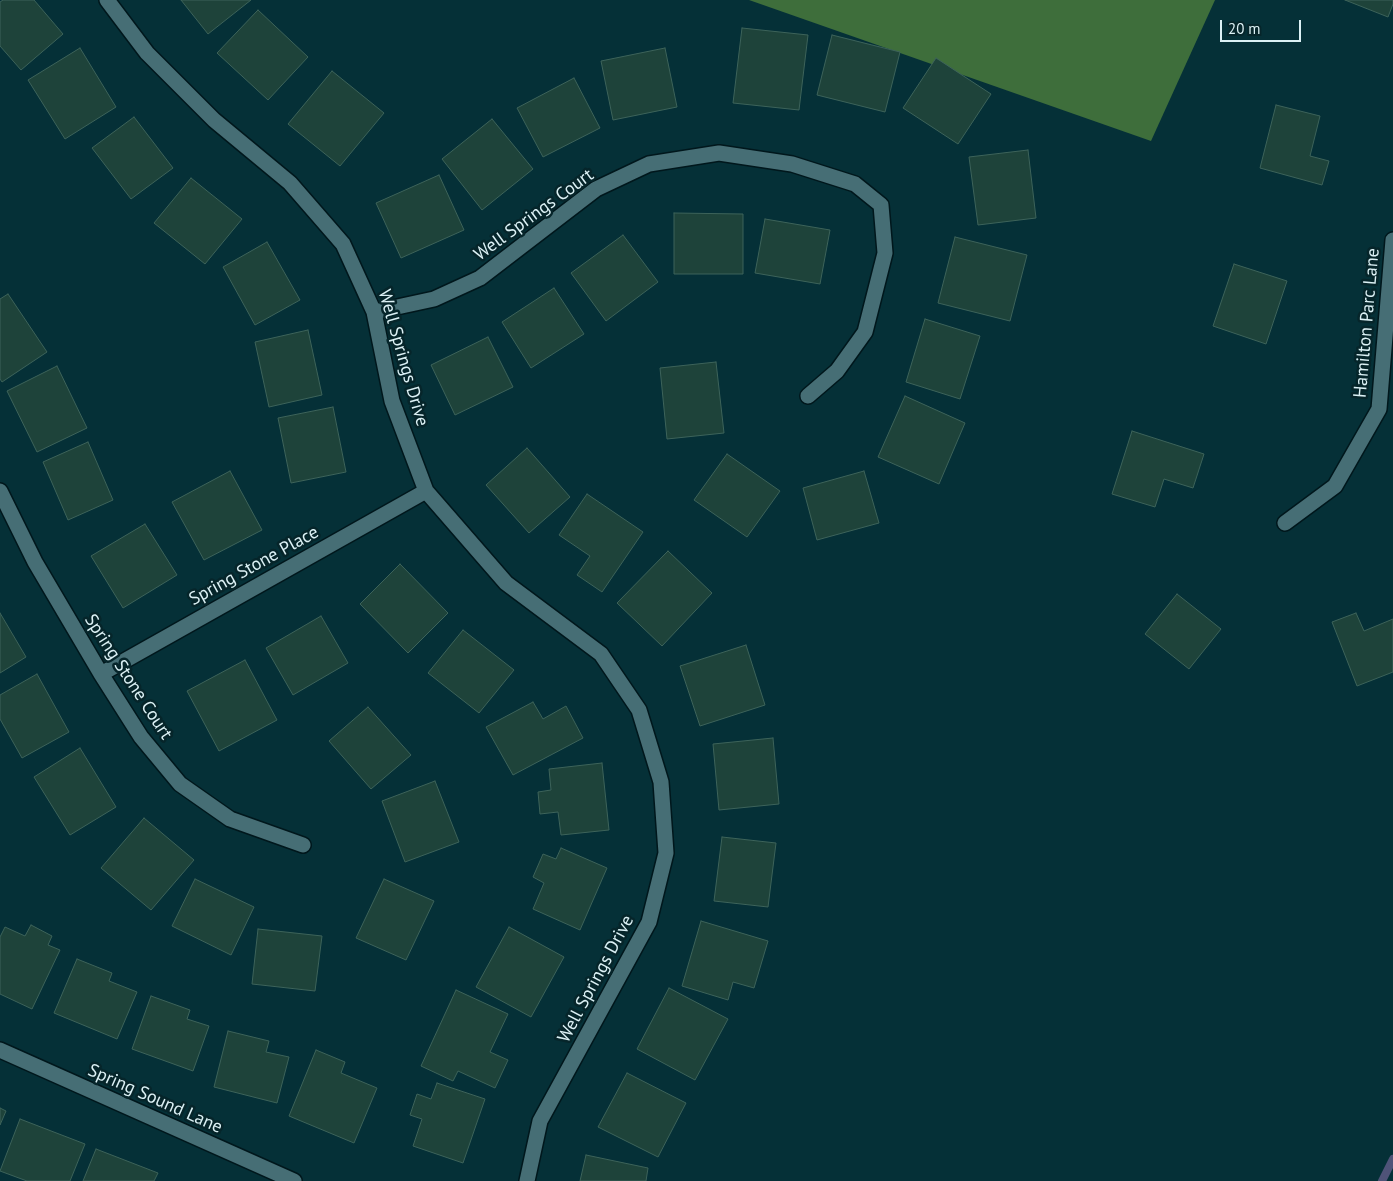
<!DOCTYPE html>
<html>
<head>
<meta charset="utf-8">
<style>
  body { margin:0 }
  #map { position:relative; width:1393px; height:1181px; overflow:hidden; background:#053037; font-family:"PT Sans",sans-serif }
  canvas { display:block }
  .scale { position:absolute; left:1220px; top:20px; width:81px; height:22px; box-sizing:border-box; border:2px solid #dcf1f5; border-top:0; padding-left:6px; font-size:15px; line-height:18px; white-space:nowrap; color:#dcf1f5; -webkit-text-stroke:4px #06252a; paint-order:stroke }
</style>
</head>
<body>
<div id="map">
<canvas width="1393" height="1181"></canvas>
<div class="scale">20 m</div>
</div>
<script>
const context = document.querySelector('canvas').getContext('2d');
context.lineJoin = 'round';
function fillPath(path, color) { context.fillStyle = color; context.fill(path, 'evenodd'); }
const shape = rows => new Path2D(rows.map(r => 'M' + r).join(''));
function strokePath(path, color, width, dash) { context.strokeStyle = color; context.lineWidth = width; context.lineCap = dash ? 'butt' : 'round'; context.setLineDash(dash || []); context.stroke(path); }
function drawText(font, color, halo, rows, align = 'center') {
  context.font = font + ' "PT Sans",sans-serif'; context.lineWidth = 5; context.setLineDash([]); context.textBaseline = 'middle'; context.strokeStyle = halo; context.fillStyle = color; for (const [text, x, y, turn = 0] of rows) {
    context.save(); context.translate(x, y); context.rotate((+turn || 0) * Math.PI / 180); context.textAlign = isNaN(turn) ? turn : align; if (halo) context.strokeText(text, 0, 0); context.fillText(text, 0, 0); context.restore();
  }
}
fillPath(shape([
  [749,0,1215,0,1151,141]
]), '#3e6e3b');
strokePath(shape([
  [1382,1181,1393,1159]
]), '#4f5378', 8);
const building = shape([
  [3,0,34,0,63,34,21,70,0,46,0,2,3,0],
  [181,0,251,0,208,34,181,0],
  [1345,0,1393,0,1393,4,1388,17,1345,0],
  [258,10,308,57,268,100,217,53,258,10],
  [742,28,808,35,799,110,733,103,742,28],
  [832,35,900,52,885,112,817,95,832,35],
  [80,48,116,107,65,139,28,80,80,48],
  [665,48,677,107,613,120,601,61,665,48],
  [936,58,991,94,958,144,903,108,936,58],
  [332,71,384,113,340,166,288,124,332,71],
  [574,78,600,128,543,157,517,108,574,78],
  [1276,105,1320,116,1310,156,1329,161,1322,185,1260,168,1276,105],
  [134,117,173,168,131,199,92,148,134,117],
  [492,119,533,169,482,210,442,159,492,119],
  [1028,150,1036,218,978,225,969,157,1028,150],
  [439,175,464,230,401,258,376,203,439,175],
  [191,178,242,219,205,264,154,223,191,178],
  [674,213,743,214,743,274,674,274,674,213],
  [765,219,830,230,820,284,755,273,765,219],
  [623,235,658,282,606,321,571,273,623,235],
  [955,237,1027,255,1010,321,938,303,955,237],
  [267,242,300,300,255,325,223,267,267,242],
  [1234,264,1287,281,1266,344,1213,326,1234,264],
  [554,288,584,334,531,368,502,322,554,288],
  [8,294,47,352,2,382,0,379,0,299,8,294],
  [925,319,980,336,960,399,906,382,925,319],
  [308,330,322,395,269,407,255,342,308,330],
  [488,337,513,387,455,415,431,365,488,337],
  [716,362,724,433,667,439,660,368,716,362],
  [57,366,87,428,37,452,7,391,57,366],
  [905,396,965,423,939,484,878,457,905,396],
  [333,407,346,472,291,483,278,418,333,407],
  [1132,431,1204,454,1193,488,1164,479,1155,507,1112,494,1132,431],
  [88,442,113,500,68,520,43,462,88,442],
  [527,448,570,497,529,533,486,485,527,448],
  [727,454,780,491,747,537,694,500,727,454],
  [230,471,262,530,204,560,172,502,230,471],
  [864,471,879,523,817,540,803,488,864,471],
  [587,494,643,532,602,592,577,575,590,556,559,535,587,494],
  [145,524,177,575,123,608,91,556,145,524],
  [668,551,712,593,662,646,617,603,668,551],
  [400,564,448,613,408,653,360,604,400,564],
  [1177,594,1221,629,1189,669,1145,634,1177,594],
  [0,613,26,657,0,673,0,613],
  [1356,613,1364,631,1393,619,1393,672,1357,686,1332,622,1356,613],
  [321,616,348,663,293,695,266,648,321,616],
  [463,630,514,670,479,713,428,673,463,630],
  [746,645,765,705,700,726,680,666,746,645],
  [245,660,277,720,219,751,187,691,245,660],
  [37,674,69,732,22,758,0,719,0,695,37,674],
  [533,702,543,719,566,706,583,738,513,775,486,727,533,702],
  [368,707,411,755,371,789,329,741,368,707],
  [773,738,779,804,719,810,713,744,773,738],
  [80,748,116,807,70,835,34,777,80,748],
  [602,763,609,830,561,835,558,812,540,814,538,792,551,790,549,769,602,763],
  [435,781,459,842,405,862,382,801,435,781],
  [144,818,194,860,151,910,101,868,144,818],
  [722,837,776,843,768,907,714,901,722,837],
  [561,848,607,868,580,930,533,909,544,883,533,877,543,854,556,859,561,848],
  [195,879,254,907,231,955,172,926,195,879],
  [384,879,434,901,406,960,356,938,384,879],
  [701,921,768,941,754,988,733,982,728,1000,682,986,701,921],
  [31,925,52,936,48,945,60,950,32,1009,0,994,0,937,5,927,25,936,31,925],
  [509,927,564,957,531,1017,476,987,509,927],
  [258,929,322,936,315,991,252,984,258,929],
  [77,959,112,973,109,981,137,992,117,1039,54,1013,77,959],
  [669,988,728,1019,695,1080,637,1049,669,988],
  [456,990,508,1014,490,1052,508,1060,495,1088,458,1071,453,1081,421,1066,456,990],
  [151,996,190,1010,187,1019,209,1026,193,1071,132,1049,151,996],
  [228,1031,269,1041,266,1052,289,1057,277,1103,214,1087,228,1031],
  [316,1050,345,1062,341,1073,377,1088,354,1143,289,1116,316,1050],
  [627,1073,686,1103,658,1157,598,1127,627,1073],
  [437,1083,485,1099,463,1163,413,1146,422,1119,410,1115,417,1094,431,1099,437,1083],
  [0,1108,6,1111,0,1125,0,1108],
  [20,1119,85,1144,70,1181,27,1181,0,1171,20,1119],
  [96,1149,158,1173,154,1181,83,1181,96,1149],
  [586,1155,648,1168,646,1181,580,1181,586,1155]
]);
fillPath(building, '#1e433a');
strokePath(building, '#3d635a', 1);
const street = shape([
  [107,0,147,53,214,120,290,183,343,244,374,312,392,401,426,491,506,583,601,654,639,710,661,782,666,853,649,922,540,1121,527,1181],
  [374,312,434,299,480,278,596,189,649,164,719,153,792,164,855,184,881,205,885,253,865,332,837,371,808,396],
  [0,491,35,562,101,674,141,737,180,784,230,819,303,845],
  [1285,523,1335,486,1379,409,1393,240],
  [101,674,426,491],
  [0,1050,294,1181]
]);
strokePath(street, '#00171c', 18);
strokePath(street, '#466e75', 15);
drawText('18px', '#dcf1f5', '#06252a', [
  ["Well Springs Court",534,215,-36],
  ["Hamilton Parc Lane",1367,323,-85],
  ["Well Springs Drive",403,358,74],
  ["Spring Stone Place",254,566,-29],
  ["Spring Stone Court",128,677,57],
  ["Well Springs Drive",596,979,-62],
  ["Spring Sound Lane",155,1099,24]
]);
</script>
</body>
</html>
